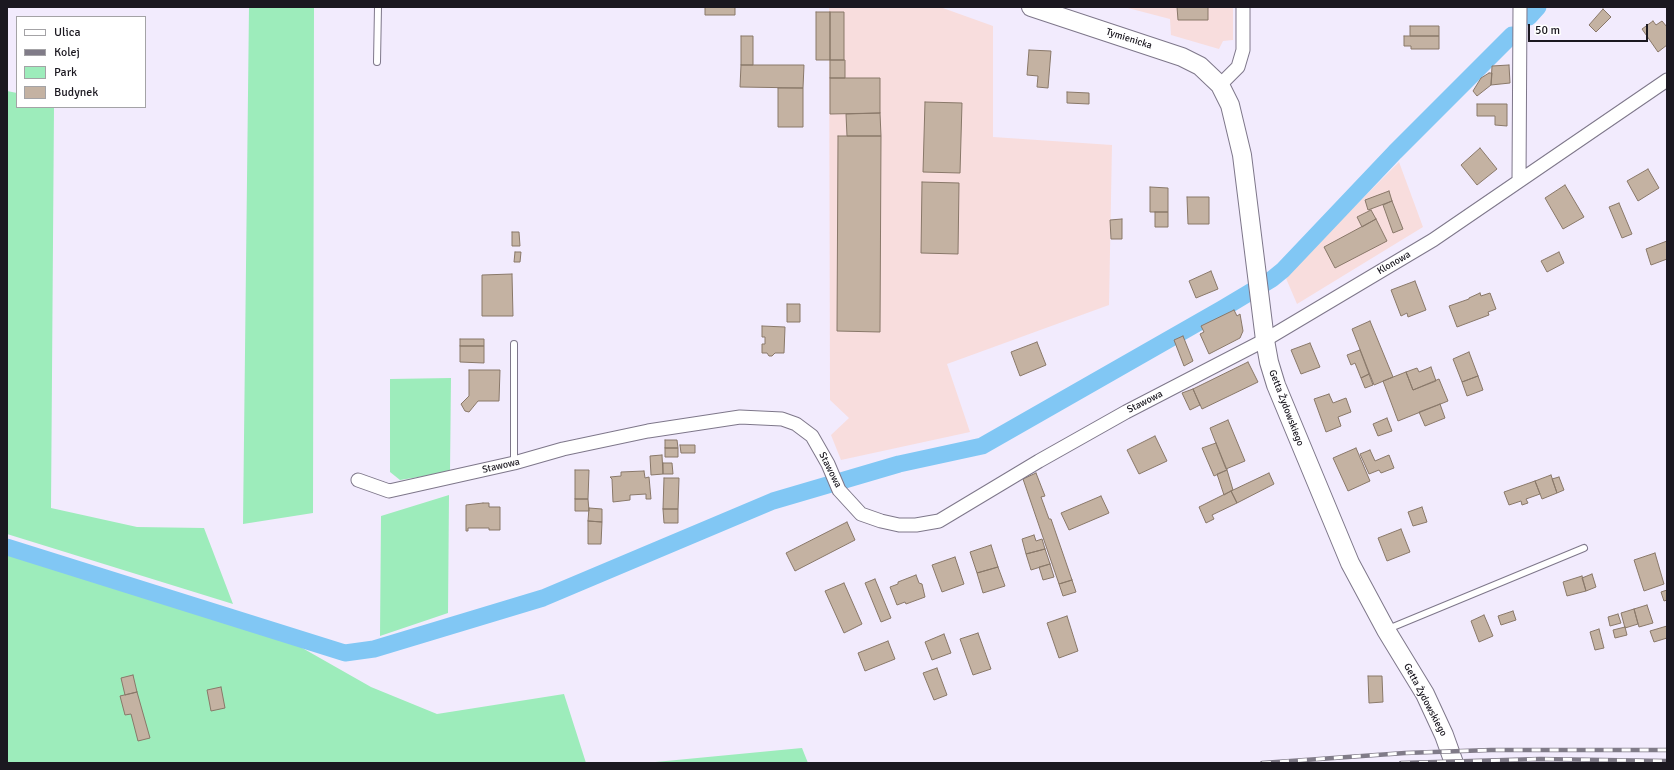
<!DOCTYPE html>
<html>
<head>
<meta charset="utf-8">
<style>
  body { margin:0 }
  #map { position:relative; width:1674px; height:770px; overflow:hidden; background:#f2ebfd; font-family:Signika,sans-serif }
  canvas { display:block }
  .frame { position:absolute; inset:0; border:8px solid #1b1820; pointer-events:none }
  .legend { position:absolute; left:16px; top:16px; width:130px; height:92px; box-sizing:border-box; background:#fff; border:1px solid #a4a3a6; margin:0; padding:5px 7px; list-style:none; font-size:12px; color:#1b1820 }
  .legend li { display:flex; align-items:center; gap:8px; height:20px }
  .legend b { width:20px; border:1px solid #a4a3a6 }
  .scale { position:absolute; left:1528px; top:24px; width:120px; height:18px; box-sizing:border-box; border:2px solid #1b1820; border-top:0; padding-left:5px; font-size:12px; line-height:14px; white-space:nowrap; color:#1b1820; -webkit-text-stroke:3px #fff; paint-order:stroke }
</style>
</head>
<body>
<div id="map">
<canvas width="1674" height="770"></canvas>
<div class="frame"></div>
<ul class="legend">
<li><b style="height:5px;background:#fff"></b>Ulica</li>
<li><b style="height:5px;background:#807b88"></b>Kolej</li>
<li><b style="height:11px;background:#9decbb"></b>Park</li>
<li><b style="height:11px;background:#c4b2a2"></b>Budynek</li>
</ul>
<div class="scale">50 m</div>
</div>
<script>
const context = document.querySelector('canvas').getContext('2d');
context.lineJoin = 'round';
function fillPath(path, color) { context.fillStyle = color; context.fill(path, 'evenodd'); }
const shape = rows => new Path2D(rows.map(r => 'M' + r).join(''));
function strokePath(path, color, width, dash) { context.strokeStyle = color; context.lineWidth = width; context.lineCap = dash ? 'butt' : 'round'; context.setLineDash(dash || []); context.stroke(path); }
function drawText(font, color, halo, rows, align = 'center') {
  context.font = font + ' Signika,sans-serif'; context.lineWidth = 3; context.setLineDash([]); context.textBaseline = 'middle'; context.strokeStyle = halo; context.fillStyle = color; for (const [text, x, y, turn = 0] of rows) {
    context.save(); context.translate(x, y); context.rotate((+turn || 0) * Math.PI / 180); context.textAlign = isNaN(turn) ? turn : align; if (halo) context.strokeText(text, 0, 0); context.fillText(text, 0, 0); context.restore();
  }
}
fillPath(shape([
  [829,7,940,7,993,26,993,137,1112,145,1109,305,947,364,970,432,841,460,831,435,849,418,830,400],
  [1124,7,1233,7,1233,40,1223,41,1219,49,1171,35,1170,19],
  [1399,162,1423,227,1297,304,1285,276]
]), '#f8dddd');
fillPath(shape([
  [249,7,314,7,313,513,243,524],
  [7,91,17,93,17,107,54,107,51,508,137,527,204,528,233,604,7,534],
  [451,378,450,472,400,480,390,472,390,379],
  [449,495,448,613,380,636,381,516],
  [7,552,269,633,297,645,371,687,437,714,564,694,586,763,7,763],
  [802,748,808,763,645,763]
]), '#9decbb');
strokePath(shape([
  [1529,17,1538,7],
  [7,547,345,653,374,649,543,598,773,501,899,464,982,446,1222,309,1272,279,1283,270,1395,152,1512,35]
]), '#81c7f4', 17);
const building = shape([
  [705,7,735,7,735,15,705,15,705,7],
  [1177,7,1208,7,1208,20,1178,20,1177,7],
  [1603,9,1611,17,1596,32,1589,25,1603,9],
  [816,12,830,12,830,60,816,60,816,12],
  [830,12,844,12,844,60,830,60,830,12],
  [1653,21,1656,25,1662,21,1667,27,1667,45,1658,52,1642,29,1653,21],
  [1410,26,1439,26,1439,36,1410,36,1410,26],
  [741,36,753,36,753,65,741,65,741,36],
  [1404,36,1439,36,1439,49,1411,49,1411,46,1404,46,1404,36],
  [1029,50,1051,51,1048,88,1037,87,1038,76,1027,75,1029,50],
  [830,60,845,60,845,78,830,78,830,60],
  [741,65,804,65,803,88,740,87,741,65],
  [1509,65,1510,83,1491,85,1492,66,1509,65],
  [1489,73,1492,73,1491,85,1477,96,1473,91,1481,78,1489,73],
  [830,78,880,78,880,113,830,114,830,78],
  [778,88,803,88,803,127,778,127,778,88],
  [1067,92,1089,93,1089,104,1067,103,1067,92],
  [925,102,962,103,960,173,923,172,925,102],
  [1477,104,1507,104,1507,126,1495,125,1495,116,1477,116,1477,104],
  [880,113,881,136,847,136,846,114,880,113],
  [838,136,881,136,880,332,837,331,838,136],
  [1480,148,1497,169,1477,185,1461,165,1480,148],
  [1648,169,1659,188,1638,201,1627,181,1648,169],
  [922,182,959,183,958,254,921,253,922,182],
  [1565,185,1584,217,1563,229,1545,198,1565,185],
  [1150,187,1168,188,1168,212,1150,212,1150,187],
  [1389,191,1392,201,1368,210,1365,200,1389,191],
  [1187,197,1209,197,1209,224,1188,224,1187,197],
  [1392,201,1403,229,1393,233,1383,205,1392,201],
  [1619,203,1632,234,1622,238,1609,207,1619,203],
  [1371,210,1376,219,1362,227,1357,217,1371,210],
  [1155,212,1168,212,1168,227,1155,227,1155,212],
  [1122,219,1122,239,1111,239,1110,220,1122,219],
  [1376,219,1387,241,1335,268,1324,247,1376,219],
  [512,232,519,232,520,246,512,246,512,232],
  [1667,241,1667,259,1651,265,1646,249,1667,241],
  [515,252,521,252,520,262,514,262,515,252],
  [1559,252,1564,263,1547,272,1541,261,1559,252],
  [1211,271,1218,289,1196,298,1189,281,1211,271],
  [512,274,513,316,482,316,482,275,512,274],
  [1415,281,1426,310,1408,317,1407,313,1401,316,1391,290,1415,281],
  [1480,293,1481,296,1490,293,1496,309,1488,312,1489,315,1457,327,1449,306,1469,299,1469,298,1480,293],
  [787,304,800,304,800,322,787,322,787,304],
  [1234,310,1237,316,1240,314,1243,331,1240,338,1209,354,1200,334,1204,332,1201,326,1234,310],
  [1370,321,1393,377,1374,385,1352,329,1370,321],
  [762,326,785,327,784,353,775,353,772,356,769,356,767,353,762,353,762,344,765,344,765,337,762,337,762,326],
  [1183,336,1193,361,1184,366,1174,340,1183,336],
  [460,339,484,339,484,346,460,346,460,339],
  [1037,342,1046,365,1020,376,1011,352,1037,342],
  [1310,343,1320,367,1301,374,1291,350,1310,343],
  [460,346,484,346,484,363,460,362,460,346],
  [1360,350,1369,374,1361,378,1355,363,1351,365,1347,355,1360,350],
  [1469,352,1478,376,1462,382,1453,359,1469,352],
  [1248,362,1258,382,1202,409,1193,389,1248,362],
  [1431,367,1436,381,1413,390,1406,372,1417,368,1419,372,1431,367],
  [469,370,500,370,499,401,478,401,469,412,465,411,461,404,469,396,469,370],
  [1406,372,1413,390,1439,379,1448,401,1398,421,1383,381,1406,372],
  [1369,374,1373,385,1365,388,1361,378,1369,374],
  [1478,376,1483,390,1467,396,1462,382,1478,376],
  [1193,389,1200,405,1190,410,1182,393,1193,389],
  [1329,394,1333,403,1346,398,1351,412,1338,417,1341,426,1326,432,1314,399,1329,394],
  [1440,404,1445,418,1425,426,1419,412,1440,404],
  [1387,418,1392,431,1378,436,1373,424,1387,418],
  [1228,420,1245,461,1226,469,1210,428,1228,420],
  [1155,436,1167,461,1139,474,1127,450,1155,436],
  [665,440,677,440,678,448,665,448,665,440],
  [1216,443,1227,470,1214,476,1202,448,1216,443],
  [680,445,695,445,695,453,681,453,680,445],
  [665,448,678,448,678,457,665,457,665,448],
  [1356,448,1370,481,1348,491,1333,458,1356,448],
  [1370,450,1375,461,1389,455,1394,468,1381,473,1379,470,1369,474,1360,454,1370,450],
  [662,455,663,474,651,475,650,456,662,455],
  [663,463,672,463,673,474,663,474,663,463],
  [575,470,589,470,588,499,575,499,575,470],
  [1227,470,1233,490,1224,495,1217,474,1227,470],
  [644,471,645,478,649,477,651,499,646,499,646,494,630,495,630,500,613,502,612,479,610,477,621,476,621,472,644,471],
  [1036,473,1045,496,1041,497,1049,519,1051,519,1072,580,1059,584,1023,479,1036,473],
  [1269,473,1274,484,1237,503,1231,491,1269,473],
  [1551,475,1557,493,1542,499,1535,481,1551,475],
  [1559,477,1564,490,1557,493,1552,479,1559,477],
  [664,478,679,478,678,509,663,509,664,478],
  [1535,481,1540,494,1526,499,1528,503,1522,505,1521,501,1509,505,1504,492,1535,481],
  [1231,491,1237,503,1212,515,1214,519,1206,523,1199,507,1231,491],
  [1101,496,1109,513,1069,530,1061,513,1101,496],
  [575,499,588,499,589,511,575,511,575,499],
  [483,503,489,503,489,507,500,507,500,530,489,530,489,528,468,528,468,531,466,531,466,505,483,503],
  [1422,507,1427,522,1413,526,1408,512,1422,507],
  [589,508,602,509,602,522,588,521,589,508],
  [663,509,678,509,678,523,664,523,663,509],
  [588,521,602,522,601,544,588,544,588,521],
  [847,522,855,540,795,571,786,553,847,522],
  [1401,529,1410,552,1387,561,1378,538,1401,529],
  [1034,535,1036,541,1042,539,1045,549,1026,554,1022,539,1034,535],
  [991,545,998,567,977,573,970,552,991,545],
  [1045,549,1050,564,1031,570,1026,554,1045,549],
  [1655,553,1664,584,1644,591,1634,560,1655,553],
  [955,557,964,584,942,592,932,565,955,557],
  [1050,564,1054,577,1043,580,1039,567,1050,564],
  [998,567,1005,586,983,593,977,573,998,567],
  [1592,574,1596,587,1586,591,1582,578,1592,574],
  [916,575,919,583,922,584,925,597,906,604,905,602,897,605,890,587,898,584,898,582,916,575],
  [1582,576,1586,591,1567,596,1563,582,1582,576],
  [875,579,891,618,881,622,865,583,875,579],
  [1072,580,1076,592,1063,596,1059,584,1072,580],
  [844,583,862,624,844,633,825,591,844,583],
  [1667,590,1667,600,1664,601,1661,592,1667,590],
  [1647,605,1653,623,1639,627,1634,609,1647,605],
  [1634,609,1638,624,1625,628,1621,613,1634,609],
  [1513,611,1516,620,1501,625,1498,616,1513,611],
  [1618,614,1621,623,1610,626,1608,617,1618,614],
  [1484,615,1493,636,1479,642,1471,621,1484,615],
  [1067,616,1078,651,1059,658,1047,623,1067,616],
  [1667,626,1667,638,1654,642,1650,631,1667,626],
  [1625,627,1627,635,1615,638,1613,630,1625,627],
  [1599,629,1604,648,1595,650,1590,632,1599,629],
  [978,633,991,669,973,675,960,639,978,633],
  [944,634,951,653,932,660,925,642,944,634],
  [888,641,895,659,865,671,858,653,888,641],
  [937,668,947,695,934,700,923,673,937,668],
  [133,675,137,692,125,695,121,678,133,675],
  [1368,676,1382,676,1383,702,1369,703,1368,676],
  [221,687,225,708,211,711,207,690,221,687],
  [137,692,150,738,138,741,131,714,125,715,120,696,137,692]
]);
fillPath(building, '#c4b2a2');
strokePath(building, '#897869', 1);
const lane = shape([
  [377,62,378,7],
  [514,344,514,463],
  [1388,629,1584,548]
]);
const street = shape([
  [1220,85,1238,67,1243,50,1243,7],
  [1519,181,1520,7],
  [358,480,389,491,514,463,563,449,648,431,740,417,782,419,796,424,812,436,828,464,839,490,861,514,881,521,899,525,916,525,939,521,1039,461,1126,412,1265,340,1433,240,1667,80]
]);
const secondary = shape([
  [1031,7,1182,57,1200,66,1220,85,1230,105,1242,155,1265,340,1269,362,1276,385,1350,563,1386,630,1425,694,1444,735,1454,763]
]);
strokePath(lane, '#7e778a', 8);
strokePath(street, '#7e778a', 15);
strokePath(secondary, '#7e778a', 20);
strokePath(lane, '#fff', 6);
strokePath(street, '#fff', 13);
strokePath(secondary, '#fff', 18);
const rail = shape([
  [1262,763,1405,753,1491,750,1667,750],
  [1401,763,1540,759,1667,761]
]);
strokePath(rail, '#807b88', 4.5);
strokePath(rail, '#fff', 3, [9]);
drawText('10px', '#1b1820', '#fff', [
  ["Tymienicka",1129,39,18],
  ["Klonowa",1394,263,-30],
  ["Stawowa",1145,402,-27],
  ["Getta Żydowskiego",1286,408,69],
  ["Stawowa",501,466,-13],
  ["Stawowa",830,470,63],
  ["Getta Żydowskiego",1425,700,62]
]);
</script>
</body>
</html>
